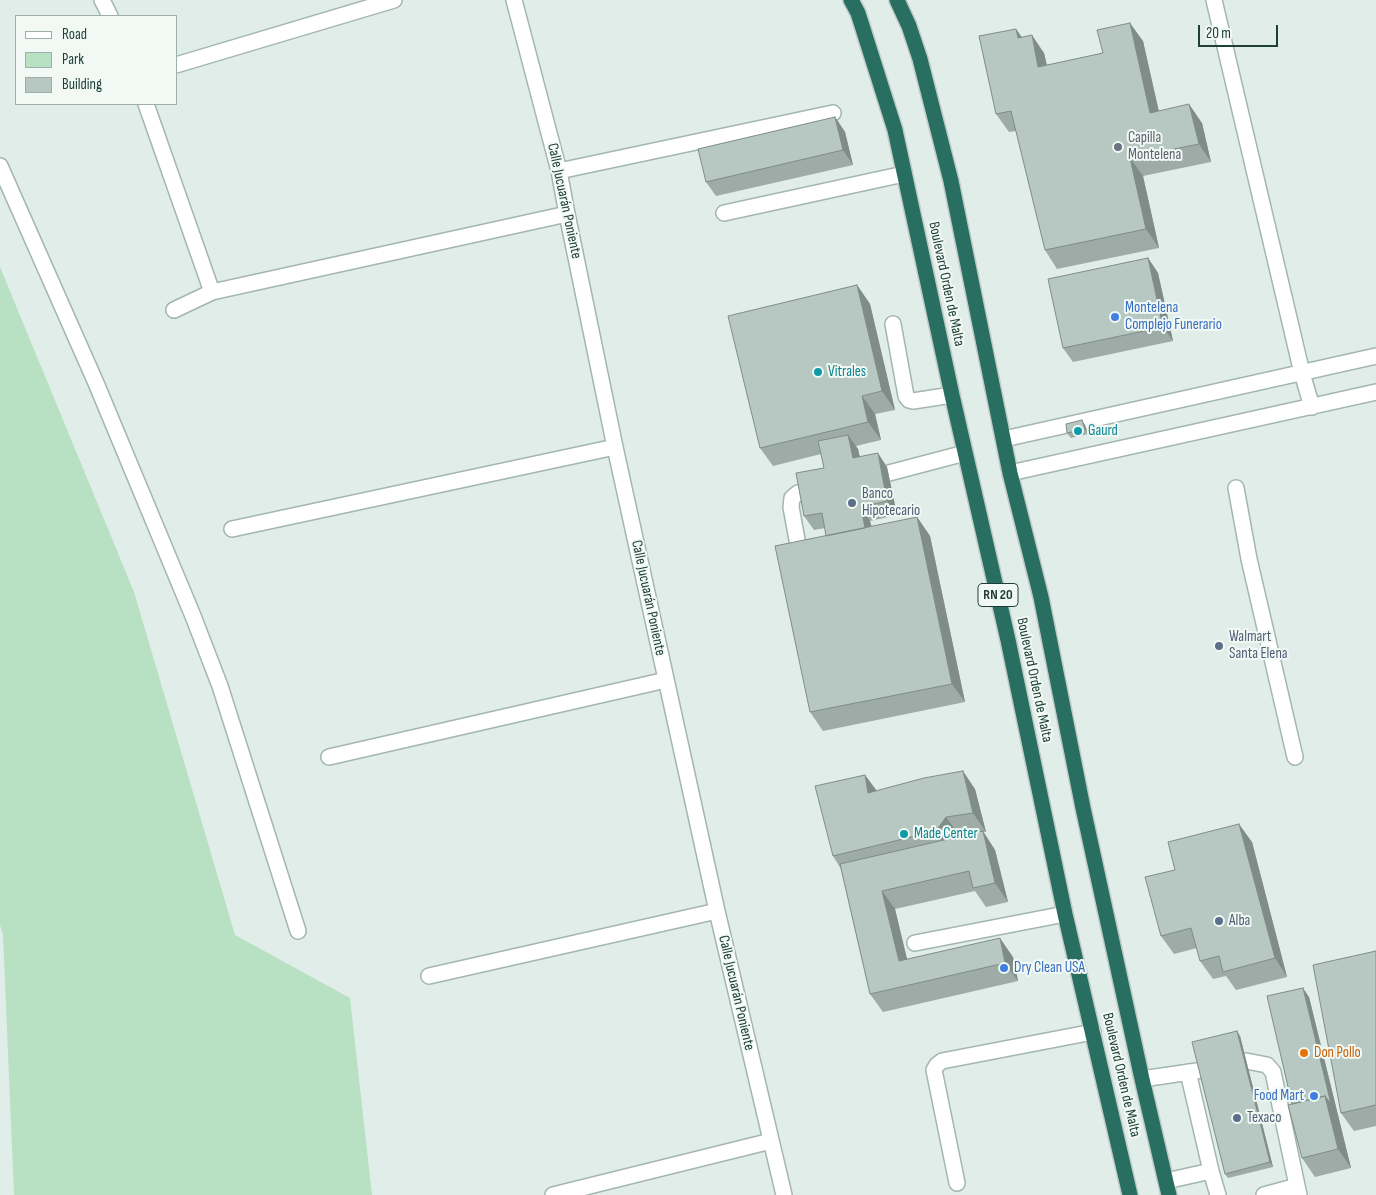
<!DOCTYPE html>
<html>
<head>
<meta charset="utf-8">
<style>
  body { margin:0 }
  #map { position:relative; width:1376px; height:1195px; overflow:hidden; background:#e1ede8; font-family:"Sofia Sans Condensed",sans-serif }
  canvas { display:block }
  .legend { position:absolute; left:15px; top:15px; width:162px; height:90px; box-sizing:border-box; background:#f2f9f5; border:1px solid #9eafa9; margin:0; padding:6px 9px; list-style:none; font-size:15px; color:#1f4037 }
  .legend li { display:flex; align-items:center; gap:10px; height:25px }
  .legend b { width:25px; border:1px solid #9eafa9 }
  .scale { position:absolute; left:1198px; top:25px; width:80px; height:22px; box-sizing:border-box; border:2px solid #1f4037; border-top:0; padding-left:6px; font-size:15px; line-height:18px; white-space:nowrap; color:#1f4037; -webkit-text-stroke:4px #f2f9f5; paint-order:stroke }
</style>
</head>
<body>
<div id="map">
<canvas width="1376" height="1195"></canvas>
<ul class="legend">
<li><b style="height:6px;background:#fff"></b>Road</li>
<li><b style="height:14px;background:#b7e1c2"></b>Park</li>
<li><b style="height:14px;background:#b6c8c1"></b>Building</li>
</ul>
<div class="scale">20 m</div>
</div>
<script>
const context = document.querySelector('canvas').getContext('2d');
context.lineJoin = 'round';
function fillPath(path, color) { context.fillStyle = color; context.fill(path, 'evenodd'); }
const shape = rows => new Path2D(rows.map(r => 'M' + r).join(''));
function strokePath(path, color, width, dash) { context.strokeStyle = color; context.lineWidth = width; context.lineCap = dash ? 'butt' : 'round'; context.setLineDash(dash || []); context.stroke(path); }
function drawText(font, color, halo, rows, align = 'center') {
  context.font = font + ' "Sofia Sans Condensed",sans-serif'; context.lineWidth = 4; context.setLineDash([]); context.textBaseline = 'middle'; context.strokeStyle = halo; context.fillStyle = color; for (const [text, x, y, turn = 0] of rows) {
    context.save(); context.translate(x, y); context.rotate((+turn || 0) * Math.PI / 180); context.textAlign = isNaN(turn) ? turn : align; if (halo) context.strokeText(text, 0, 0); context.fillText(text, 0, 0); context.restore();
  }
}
fillPath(shape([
  [0,267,134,592,235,935,350,998,372,1195,14,1195,3,935,0,925]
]), '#b7e1c2');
const minor = shape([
  [102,0,110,16],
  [514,0,559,171,567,214,615,447,717,911,784,1195],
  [1214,0,1302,373,1312,407],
  [176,65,394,0],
  [146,104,212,292],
  [0,166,96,383,193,616,220,686,298,931],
  [559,171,833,113],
  [724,213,904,174],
  [174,310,212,292,567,214],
  [893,324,906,396,909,400,913,401,952,395],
  [1004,439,1376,356],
  [889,473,965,453],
  [1010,473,1376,392],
  [1236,488,1249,559,1295,757],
  [232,529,615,447],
  [800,556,791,507,792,498,798,493,806,491],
  [329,757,666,680],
  [915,943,1065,914],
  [429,976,717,911],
  [1246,1061,1267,1065,1273,1072,1299,1195],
  [1188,1072,1211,1171,1218,1195],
  [1142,1079,1197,1071],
  [1166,1181,1211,1171],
  [957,1183,934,1070,937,1065,942,1061,1093,1032],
  [553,1195,771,1141],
  [1264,1195,1297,1186]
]);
const highway = shape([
  [851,0,858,13,895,130,952,395,1008,640,1065,914,1130,1195],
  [897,0,909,26,920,59,951,181,1010,473,1041,597,1083,808,1142,1079,1169,1195]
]);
strokePath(minor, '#a3b6af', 18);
strokePath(highway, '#c0cac7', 18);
strokePath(minor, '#fff', 15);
strokePath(highway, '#286f61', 15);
fillPath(shape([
  [1022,37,1044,53,1047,65,1103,53,1143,41,1159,111,1202,123,1211,162,1143,176,1159,248,1057,269,1045,250,1016,131,1009,132,996,114],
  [835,117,845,132,853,165,716,196,706,182],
  [1148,258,1158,273,1173,341,1073,362,1063,348],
  [857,285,870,304,895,410,875,414,881,440,856,446,858,449,860,457,887,467,897,515,870,521,872,527,917,517,930,536,965,702,823,731,810,712,826,536,825,528,814,530,804,516,824,468,821,454,773,466,760,448],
  [1085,425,1088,434,1071,438,1067,433],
  [865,775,877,791,975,789,986,832,983,832,995,850,1008,902,986,907,975,891,895,909,907,959,1013,957,1018,981,883,1012,870,994,841,869,833,856],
  [972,834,958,837,959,835],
  [1252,842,1287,977,1236,990,1226,976,1213,979,1200,961,1197,948,1174,954,1161,936,1175,870],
  [1376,951,1376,1126,1354,1131,1341,1113],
  [1309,997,1351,1168,1315,1177,1302,1158,1292,1104],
  [1240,1036,1273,1167,1228,1178,1225,1174]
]), '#9daca6');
fillPath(shape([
  [1130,23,1143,41,1163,131,1150,113],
  [1016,29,1029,47,1018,38],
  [1032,35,1044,53,1051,85,1038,67],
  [1189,104,1202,123,1211,162,1199,144],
  [835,117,845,132,853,165,843,150],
  [1130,158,1143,176,1159,248,1146,229],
  [1148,258,1158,273,1173,341,1163,327],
  [857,285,870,304,895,410,882,391],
  [862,396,875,414,881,440,868,422],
  [1082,420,1085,425,1088,434,1085,429],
  [848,435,858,449,863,472,853,458],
  [878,453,887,467,897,515,887,501],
  [861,507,870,521,875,546,865,532],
  [917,517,930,536,965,702,952,684],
  [963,771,975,789,986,832,973,813],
  [865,775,878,793,868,793],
  [946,817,959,835,948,850,936,831],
  [1239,824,1252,842,1287,977,1275,958],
  [983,831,995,850,1008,902,995,883],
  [882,891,895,909,912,980,899,961],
  [1000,938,1013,957,1018,981,1005,963],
  [1303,988,1309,997,1351,1168,1338,1149,1325,1096],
  [1237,1031,1240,1036,1273,1167,1270,1162]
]), '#7f8c87');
const building = shape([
  [1130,23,1150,113,1189,104,1199,144,1130,158,1146,229,1045,250,1011,111,996,114,979,36,1016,29,1018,38,1032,35,1038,67,1103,53,1097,30,1130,23],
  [835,117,843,150,706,182,698,149,835,117],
  [1148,258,1163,327,1063,348,1048,279,1148,258],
  [857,285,882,391,862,396,868,422,760,448,728,316,857,285],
  [1082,420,1085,429,1067,433,1066,424,1082,420],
  [848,435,853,458,878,453,887,501,861,507,865,528,826,536,822,513,804,516,796,473,824,468,818,441,848,435],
  [917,517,952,684,810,712,775,546,917,517],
  [963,771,973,813,946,817,936,831,833,856,815,786,865,775,868,793,924,778,963,771],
  [1239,824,1275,958,1223,972,1219,956,1200,961,1191,928,1161,936,1145,877,1175,870,1168,842,1239,824],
  [983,831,995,883,973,888,969,871,882,891,899,961,1000,938,1005,963,870,994,840,864,983,831],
  [1376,951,1376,1105,1341,1113,1313,965,1376,951],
  [1303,988,1331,1104,1325,1096,1292,1104,1267,996,1303,988],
  [1237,1031,1270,1162,1225,1174,1192,1042,1237,1031],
  [1325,1096,1338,1149,1302,1158,1288,1105,1325,1096]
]);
fillPath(building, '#b6c8c1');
strokePath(building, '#7f8c87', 1);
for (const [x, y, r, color] of [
  [1118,147,5,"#6b7280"],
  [1115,317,5,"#3f7fe0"],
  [818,372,5,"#0f9aa8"],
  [1078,431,5,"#0f9aa8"],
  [852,503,5,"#5c6f8a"],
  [1219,646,5,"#5c6f8a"],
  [904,834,5,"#0f9aa8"],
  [1219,921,5,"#5c6f8a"],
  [1004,968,5,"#3f7fe0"],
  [1304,1053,5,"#e8710a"],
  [1314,1096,5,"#3f7fe0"],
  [1237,1118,5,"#5c6f8a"]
]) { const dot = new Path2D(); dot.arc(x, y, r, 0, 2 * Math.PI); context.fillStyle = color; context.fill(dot); strokePath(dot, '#f2f9f5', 2); }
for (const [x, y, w] of [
  [998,595,40]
]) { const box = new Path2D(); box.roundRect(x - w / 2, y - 11.5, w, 23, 4); context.fillStyle = '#f2f9f5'; context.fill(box); strokePath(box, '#1f4037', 1); }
drawText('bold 14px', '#1f4037', null, [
  ["RN 20",998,595]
]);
drawText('15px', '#5b616d', '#f2f9f5', [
  ["Capilla",1128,138],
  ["Montelena",1128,155]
], 'left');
drawText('15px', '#1f4037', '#f2f9f5', [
  ["Calle Jucuarán Poniente",564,201,78],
  ["Boulevard Orden de Malta",946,284,78],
  ["Calle Jucuarán Poniente",648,598,78],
  ["Boulevard Orden de Malta",1034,680,78],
  ["Calle Jucuarán Poniente",736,993,77],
  ["Boulevard Orden de Malta",1121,1075,77]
]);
drawText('15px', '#366cbe', '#f2f9f5', [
  ["Montelena",1125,308],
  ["Complejo Funerario",1125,325],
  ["Dry Clean USA",1014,968],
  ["Food Mart",1304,1096,"right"]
], 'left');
drawText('15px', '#0d838f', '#f2f9f5', [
  ["Vitrales",828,372],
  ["Gaurd",1088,431],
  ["Made Center",914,834]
], 'left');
drawText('15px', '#4e5e75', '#f2f9f5', [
  ["Banco",862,494],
  ["Hipotecario",862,511],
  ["Walmart",1229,637],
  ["Santa Elena",1229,654],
  ["Alba",1229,921],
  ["Texaco",1247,1118]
], 'left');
drawText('15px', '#c56008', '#f2f9f5', [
  ["Don Pollo",1314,1053]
], 'left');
</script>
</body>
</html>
